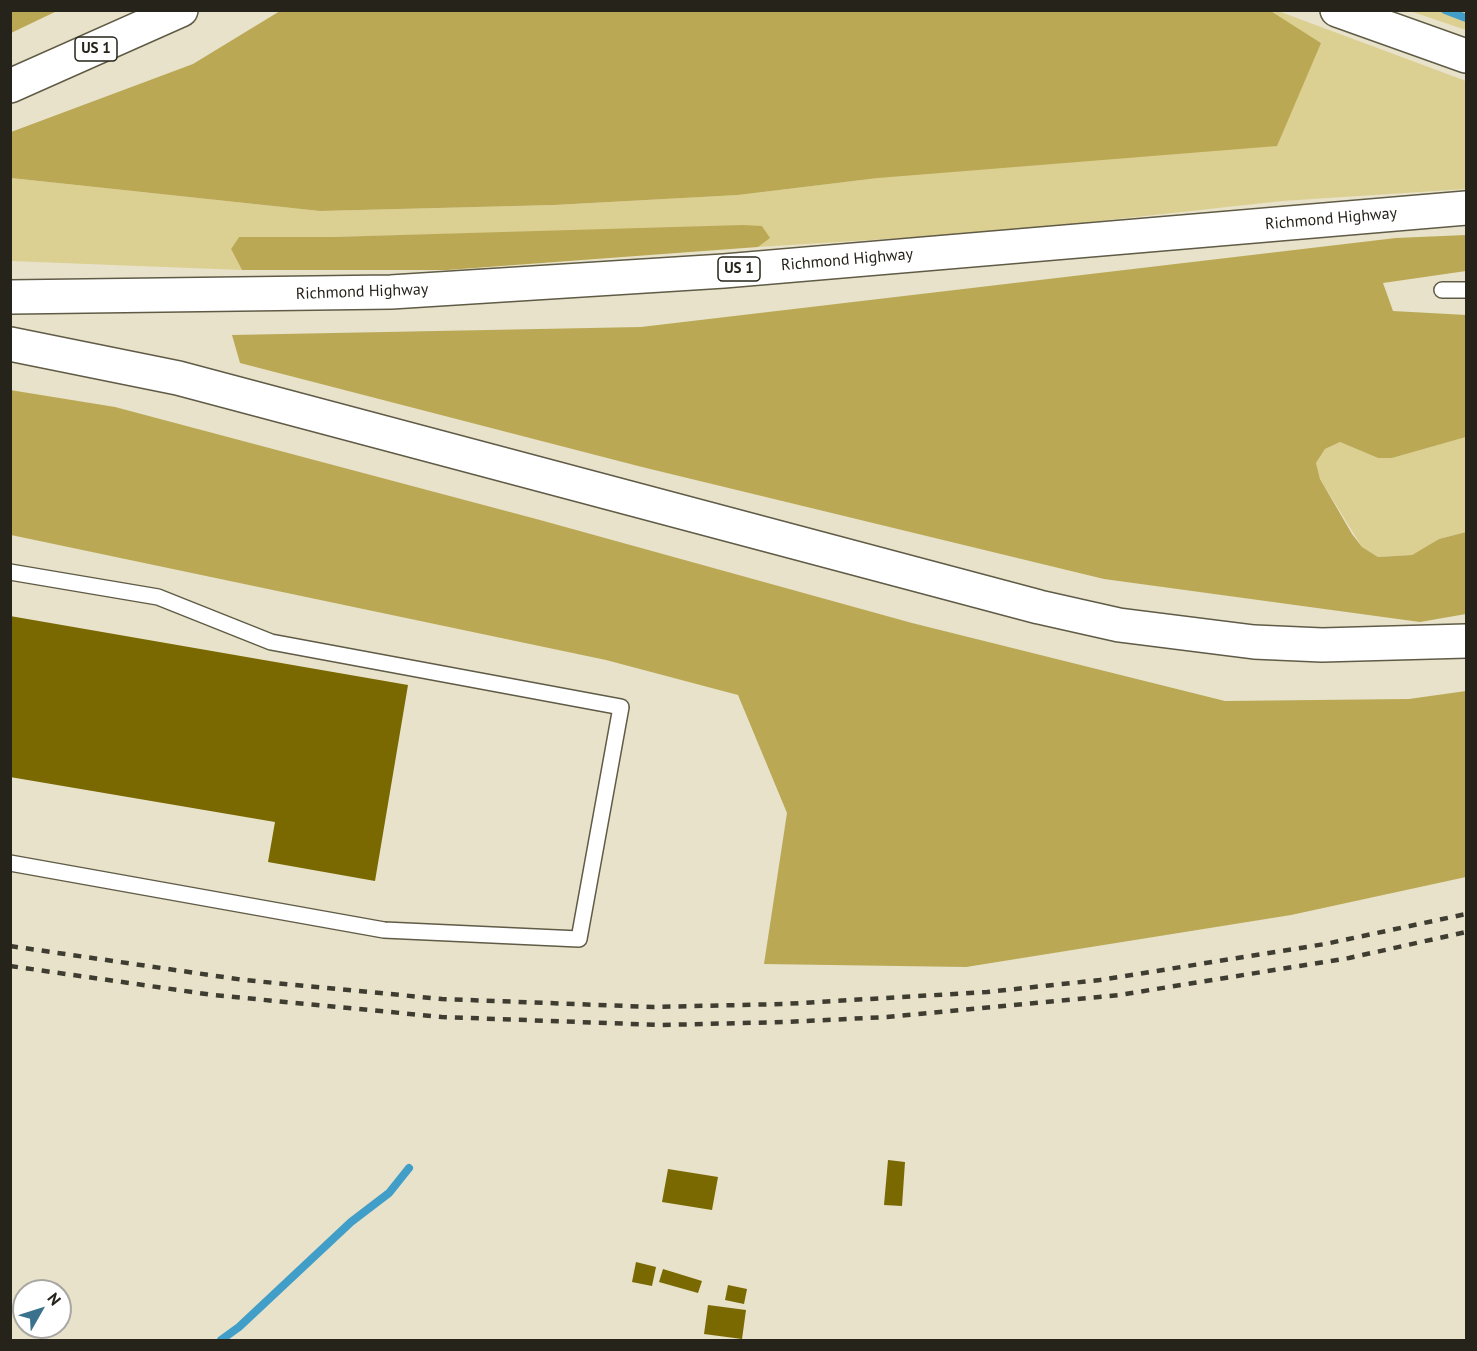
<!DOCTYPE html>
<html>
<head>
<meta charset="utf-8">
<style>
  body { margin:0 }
  #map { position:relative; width:1477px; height:1351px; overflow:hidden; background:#e7e2c9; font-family:"PT Sans",sans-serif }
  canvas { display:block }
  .frame { position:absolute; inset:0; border:12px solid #25231a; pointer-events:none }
  .north { position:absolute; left:12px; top:1279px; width:60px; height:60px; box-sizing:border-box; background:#fff; border:2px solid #a8a7a3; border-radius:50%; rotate:51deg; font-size:16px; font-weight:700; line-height:24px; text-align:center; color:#25231a }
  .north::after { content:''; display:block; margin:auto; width:21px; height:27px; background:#3a718c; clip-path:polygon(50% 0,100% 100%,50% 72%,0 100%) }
</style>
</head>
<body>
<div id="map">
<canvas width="1477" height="1351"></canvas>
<div class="frame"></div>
<div class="north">N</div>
</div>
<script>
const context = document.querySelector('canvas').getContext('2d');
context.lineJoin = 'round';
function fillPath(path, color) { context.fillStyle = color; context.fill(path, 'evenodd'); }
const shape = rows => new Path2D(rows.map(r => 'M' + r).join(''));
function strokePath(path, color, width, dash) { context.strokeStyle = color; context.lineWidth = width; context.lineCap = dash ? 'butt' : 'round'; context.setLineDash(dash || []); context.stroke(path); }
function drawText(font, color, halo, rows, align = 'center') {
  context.font = font + ' "PT Sans",sans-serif'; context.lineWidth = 6; context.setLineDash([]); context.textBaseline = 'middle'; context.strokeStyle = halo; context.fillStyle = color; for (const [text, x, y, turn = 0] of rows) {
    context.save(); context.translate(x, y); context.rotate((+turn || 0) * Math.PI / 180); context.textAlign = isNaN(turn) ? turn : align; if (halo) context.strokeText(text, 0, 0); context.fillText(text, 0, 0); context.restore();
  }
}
fillPath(shape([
  [1269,11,1278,11,1466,81,1466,189,1282,201,999,232,758,247,769,238,762,226,332,237,239,237,231,249,242,270,11,261,11,178,320,211,554,205,738,195,878,178,1321,43],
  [1410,11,1466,11,1466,30],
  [1466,437,1466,532,1439,539,1412,555,1378,557,1362,547,1320,479,1316,463,1325,449,1340,442,1378,458,1392,458]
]), '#dccf92');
fillPath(shape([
  [11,10,57,10,57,11,11,33],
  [1269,10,1321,43,1277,146,878,178,738,195,554,205,320,211,11,178,11,132,193,64,280,11],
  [743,225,762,226,770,238,758,247,447,270,242,270,231,249,239,237,332,237],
  [1466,235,1466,271,1383,283,1393,311,1466,315,1466,437,1392,458,1378,458,1340,442,1325,449,1316,463,1320,479,1352,534,1362,547,1378,557,1412,555,1439,539,1466,532,1466,614,1420,622,1104,579,642,467,240,363,232,335,641,327,1396,238],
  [10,390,115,407,540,520,912,623,1225,701,1409,699,1466,691,1466,877,1291,915,966,967,764,964,787,813,738,695,606,660,11,535]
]), '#baa854');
strokePath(shape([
  [1445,10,1466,18],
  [221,1340,239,1327,351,1222,389,1193,409,1168]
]), '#419ec8', 8);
fillPath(shape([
  [10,616,408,685,375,881,268,862,275,822,10,777],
  [888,1160,905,1162,902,1206,884,1205],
  [668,1169,718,1177,712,1210,662,1202],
  [636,1262,656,1267,652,1286,632,1282],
  [663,1269,702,1281,698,1293,659,1282],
  [728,1285,747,1289,744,1304,725,1300],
  [708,1305,746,1310,742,1339,704,1334]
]), '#7a6800');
const service = shape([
  [1442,290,1466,290],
  [10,572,158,597,271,642,621,707,579,939,384,930,10,863]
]);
const primary = shape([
  [10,86,181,10],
  [10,297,391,292,724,271,1466,208]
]);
const motorway = shape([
  [1337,10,1466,56],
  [10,344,178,378,1039,607,1119,625,1254,642,1322,645,1466,641]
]);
strokePath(service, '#605b46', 18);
strokePath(primary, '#605b46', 36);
strokePath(motorway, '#605b46', 36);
strokePath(service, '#fff', 15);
strokePath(primary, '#fff', 33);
strokePath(motorway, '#fff', 33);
strokePath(shape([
  [10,946,244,980,442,999,653,1007,784,1004,987,992,1100,980,1325,944,1466,914],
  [10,966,213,995,442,1017,661,1025,786,1022,887,1017,1119,995,1349,958,1466,932]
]), '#3f3d32', 4.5, [8, 8]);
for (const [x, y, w] of [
  [96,49,42],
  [739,269,42]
]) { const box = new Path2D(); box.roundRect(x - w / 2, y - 12, w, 24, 4.5); context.fillStyle = '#fff'; context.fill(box); strokePath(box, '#25231a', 1.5); }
drawText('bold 15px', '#25231a', null, [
  ["US 1",96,49],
  ["US 1",739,269]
]);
drawText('16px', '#25231a', '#fff', [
  ["Richmond Highway",1331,219,-5],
  ["Richmond Highway",847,260,-5],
  ["Richmond Highway",362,292,-2]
]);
</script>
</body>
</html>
